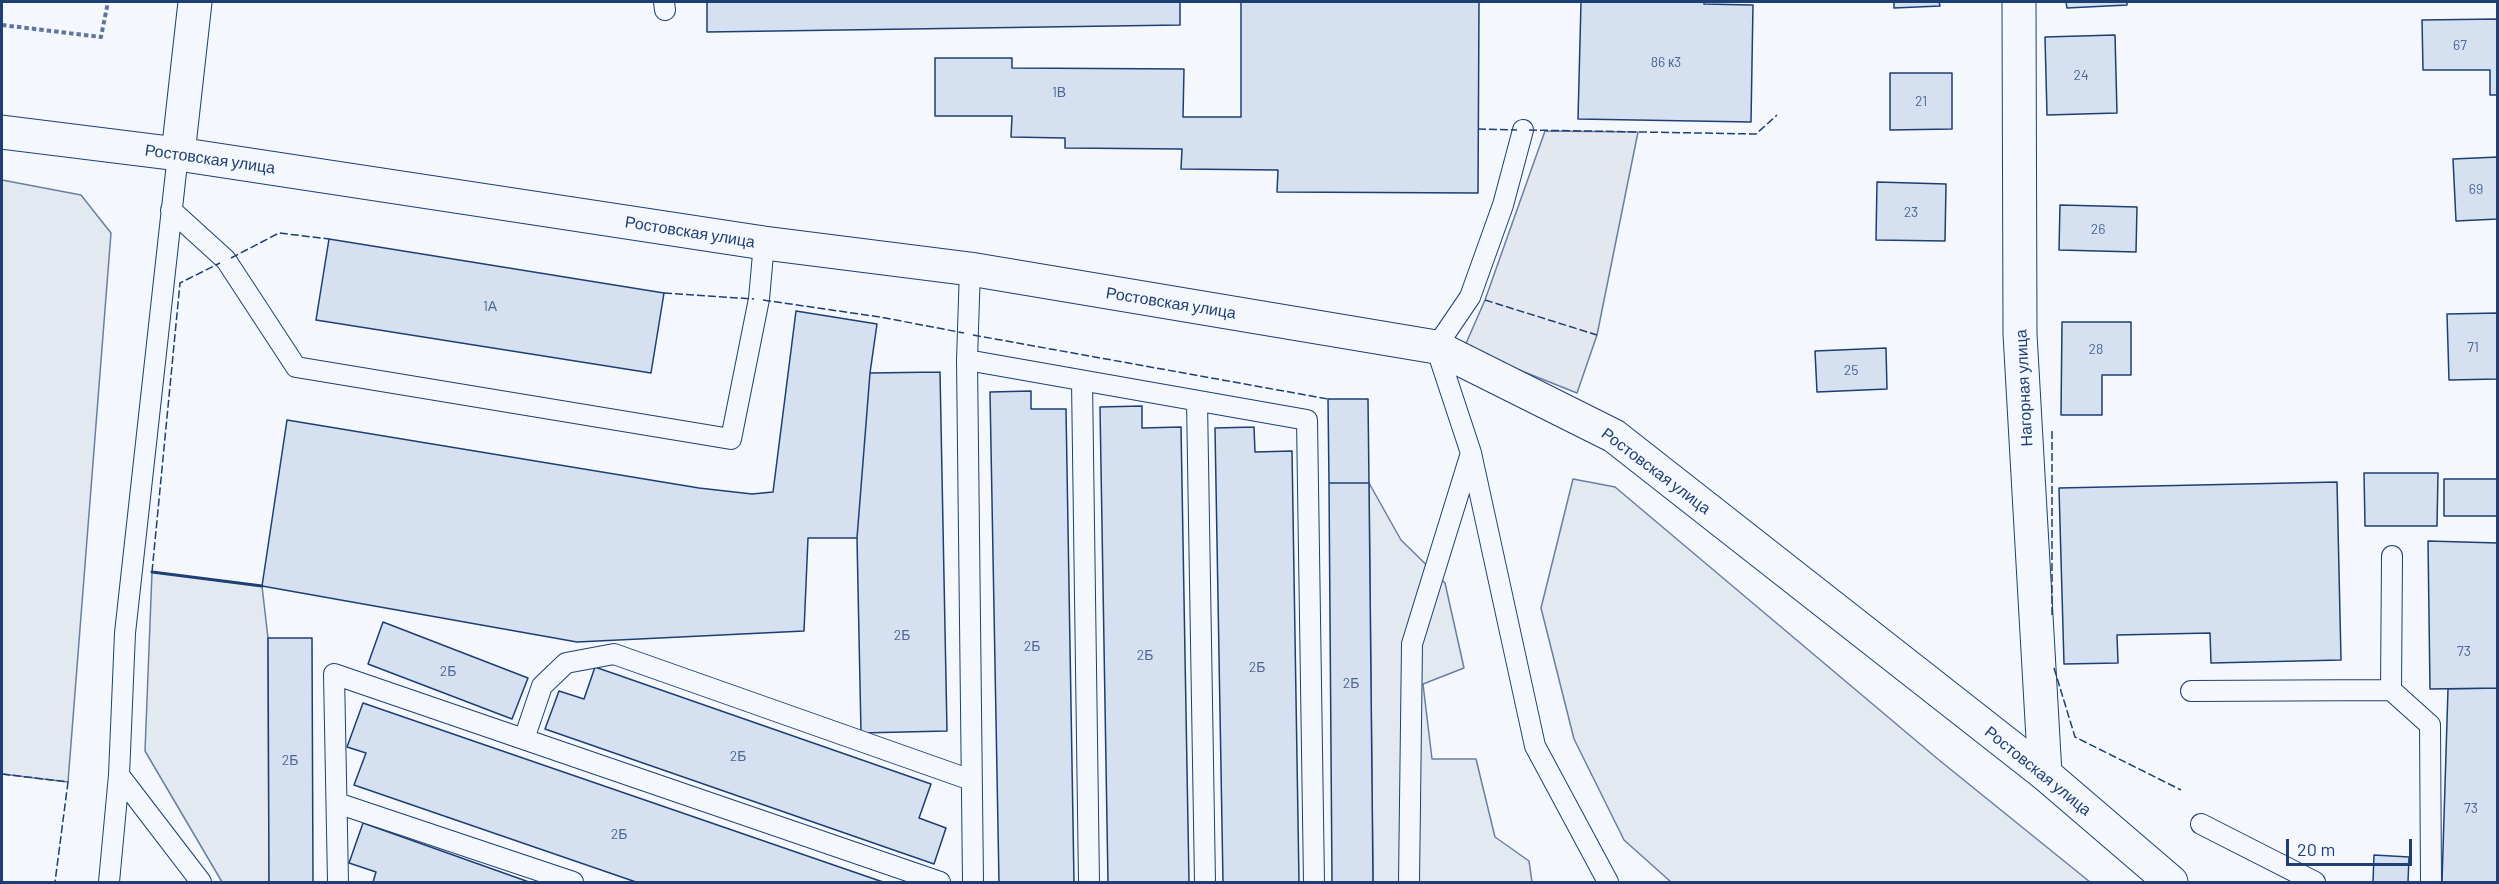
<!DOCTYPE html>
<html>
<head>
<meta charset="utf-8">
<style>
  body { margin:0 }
  #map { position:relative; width:2499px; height:884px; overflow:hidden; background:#f4f7fb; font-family:Barlow,sans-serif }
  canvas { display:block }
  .frame { position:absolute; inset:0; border:3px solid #1d3f73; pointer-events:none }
  .scale { position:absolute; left:2286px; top:839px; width:126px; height:27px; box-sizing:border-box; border:3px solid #1d3f73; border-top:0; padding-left:8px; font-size:18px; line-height:21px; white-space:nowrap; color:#1d3f73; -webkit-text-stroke:4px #f4f7fb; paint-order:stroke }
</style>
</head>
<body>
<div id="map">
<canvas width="2499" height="884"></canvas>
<div class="frame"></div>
<div class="scale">20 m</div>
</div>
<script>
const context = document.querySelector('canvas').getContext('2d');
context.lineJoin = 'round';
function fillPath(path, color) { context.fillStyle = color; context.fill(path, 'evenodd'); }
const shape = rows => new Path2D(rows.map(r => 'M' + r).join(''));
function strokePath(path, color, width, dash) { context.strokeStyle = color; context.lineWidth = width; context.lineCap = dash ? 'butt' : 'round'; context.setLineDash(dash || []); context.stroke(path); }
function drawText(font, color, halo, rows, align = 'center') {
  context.font = font + ' Barlow,sans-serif'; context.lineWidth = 4.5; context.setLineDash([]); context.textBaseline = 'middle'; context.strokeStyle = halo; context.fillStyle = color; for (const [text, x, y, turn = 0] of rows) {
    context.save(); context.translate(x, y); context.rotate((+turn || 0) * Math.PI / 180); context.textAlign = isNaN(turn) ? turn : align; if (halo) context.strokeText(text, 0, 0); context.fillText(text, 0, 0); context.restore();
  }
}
const green = shape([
  [2,180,81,195,111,233,68,782,2,774,2,180],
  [1573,479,1615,487,1939,760,2090,882,1671,882,1624,840,1574,739,1541,608,1573,479],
  [1369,483,1401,540,1445,583,1464,668,1423,684,1432,759,1476,759,1495,837,1529,861,1532,882,1373,882,1369,483],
  [152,572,262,586,268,638,269,882,222,882,145,751,152,572]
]);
fillPath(green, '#e3e9f0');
strokePath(green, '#687fa3', 1.5);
const parking = shape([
  [1545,131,1638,132,1597,335,1577,393,1464,348,1485,300,1545,131]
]);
fillPath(parking, '#e3e8f0');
strokePath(parking, '#687fa3', 1.5);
const building = shape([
  [707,2,1180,2,1180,25,707,32,707,2],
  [1241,2,1479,2,1478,193,1277,192,1278,170,1181,169,1182,149,1065,148,1065,138,1011,137,1012,116,935,116,935,58,1012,58,1012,68,1184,69,1183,117,1241,117,1241,2],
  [1581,2,1704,2,1704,4,1753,5,1751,122,1578,119,1581,2],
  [1894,2,1939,2,1940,6,1894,8,1894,2],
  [2066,2,2127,2,2127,5,2067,8,2066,2],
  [2498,19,2498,95,2490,95,2490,70,2423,70,2422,20,2498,19],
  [2115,35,2117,113,2047,115,2045,37,2115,35],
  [1890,73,1952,73,1952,129,1890,130,1890,73],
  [2498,157,2498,219,2456,221,2453,159,2498,157],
  [1877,182,1946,184,1945,241,1876,240,1877,182],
  [2060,205,2137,207,2136,252,2059,250,2060,205],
  [329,239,664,293,651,373,316,320,329,239],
  [796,311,877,324,870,373,857,538,808,538,804,631,577,642,262,586,287,420,699,488,752,494,773,492,796,311],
  [2498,313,2498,379,2449,380,2447,314,2498,313],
  [2062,322,2131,322,2131,375,2102,375,2102,415,2061,415,2062,322],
  [1886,348,1887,389,1817,392,1815,351,1886,348],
  [940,372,947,731,861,733,857,538,870,373,940,372],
  [1031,391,1031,409,1066,409,1074,882,999,882,990,392,1031,391],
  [1328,399,1368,399,1369,483,1329,483,1328,399],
  [1142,406,1142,428,1181,427,1189,882,1108,882,1100,407,1142,406],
  [1254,427,1255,452,1292,451,1299,882,1223,882,1215,428,1254,427],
  [2364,473,2438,473,2437,526,2365,526,2364,473],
  [2444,479,2498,479,2498,516,2444,516,2444,479],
  [2337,482,2341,660,2211,663,2210,633,2117,635,2118,663,2064,664,2059,488,2337,482],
  [1329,483,1369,483,1373,882,1332,882,1329,483],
  [2428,541,2498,543,2498,688,2430,689,2428,541],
  [383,622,528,678,512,719,368,664,383,622],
  [268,638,312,638,313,882,269,882,268,638],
  [595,667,931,784,919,818,946,828,934,864,545,729,559,691,584,699,595,667],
  [2498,688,2498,882,2442,882,2448,689,2498,688],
  [363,703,883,882,636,882,354,785,366,753,347,747,363,703],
  [363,823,529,882,373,882,376,872,349,863,363,823],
  [2374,855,2409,857,2408,882,2373,882,2374,855]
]);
fillPath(building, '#d5e0f0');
strokePath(building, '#1d3f73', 1.5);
const lane = shape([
  [664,2,665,10],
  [1523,130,1503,205,1470,297,1436,347,1471,453,1535,746,1608,882],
  [171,210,226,260,296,367,731,439,759,299,764,243],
  [970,269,967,360,973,882],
  [967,360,1307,420,1314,882],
  [1082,381,1089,882],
  [1197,401,1205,882],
  [2391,690,2392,556],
  [2191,691,2391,690,2430,725,2431,882],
  [524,739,542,686,566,663,614,654,971,780],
  [119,775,201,882],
  [337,803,573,882],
  [2201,824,2315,882],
  [109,882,119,775,125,633,178,154],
  [338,882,334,674,940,882],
  [1409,882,1412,644,1471,453]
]);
const street = shape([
  [2019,2,2020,334,2045,774]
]);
const secondary = shape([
  [2,132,178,154,764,243,970,269,1436,347,1614,436,2045,774,2171,882],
  [178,154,195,2]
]);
strokePath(lane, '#1d3f73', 22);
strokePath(street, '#1d3f73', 35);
strokePath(secondary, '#1d3f73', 35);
strokePath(shape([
  [2,25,101,37,108,2]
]), '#5e769c', 4, [4.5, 3]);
strokePath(lane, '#f4f7fb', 20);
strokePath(street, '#f4f7fb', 33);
strokePath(secondary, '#f4f7fb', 33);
strokePath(shape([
  [1478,129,1517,130],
  [1529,130,1756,134,1777,115],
  [231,258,279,233,329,239],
  [664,293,754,299],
  [763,300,880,317,964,333],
  [1485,300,1597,335],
  [973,335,1328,399],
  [152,572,180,283,220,263],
  [2052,615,2052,429],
  [2054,668,2075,737,2181,790],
  [2,774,68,782,55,882]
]), '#1d3f73', 1.5, [8, 3]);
strokePath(shape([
  [152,572,262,586]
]), '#1d3f73', 3);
drawText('14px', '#4b6792', null, [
  ["67",2460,45],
  ["86 к3",1666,62],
  ["24",2081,75],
  ["1В",1059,92],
  ["21",1921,101],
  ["69",2476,189],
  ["23",1911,212],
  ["26",2098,229],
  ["1А",490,306],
  ["71",2473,347],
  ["28",2096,349],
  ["25",1851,370],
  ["2Б",902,635],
  ["2Б",1032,646],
  ["73",2464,651],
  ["2Б",1145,655],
  ["2Б",1257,667],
  ["2Б",448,671],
  ["2Б",1351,683],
  ["2Б",738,756],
  ["2Б",290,760],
  ["73",2471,808],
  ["2Б",619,834]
]);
drawText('16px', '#1d3f73', '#f4f7fb', [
  ["Ростовская улица",210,159,8],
  ["Ростовская улица",690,232,9],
  ["Ростовская улица",1171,303,9],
  ["Нагорная улица",2024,388,-93],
  ["Ростовская улица",1656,471,37],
  ["Ростовская улица",2038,771,39]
]);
</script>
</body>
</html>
